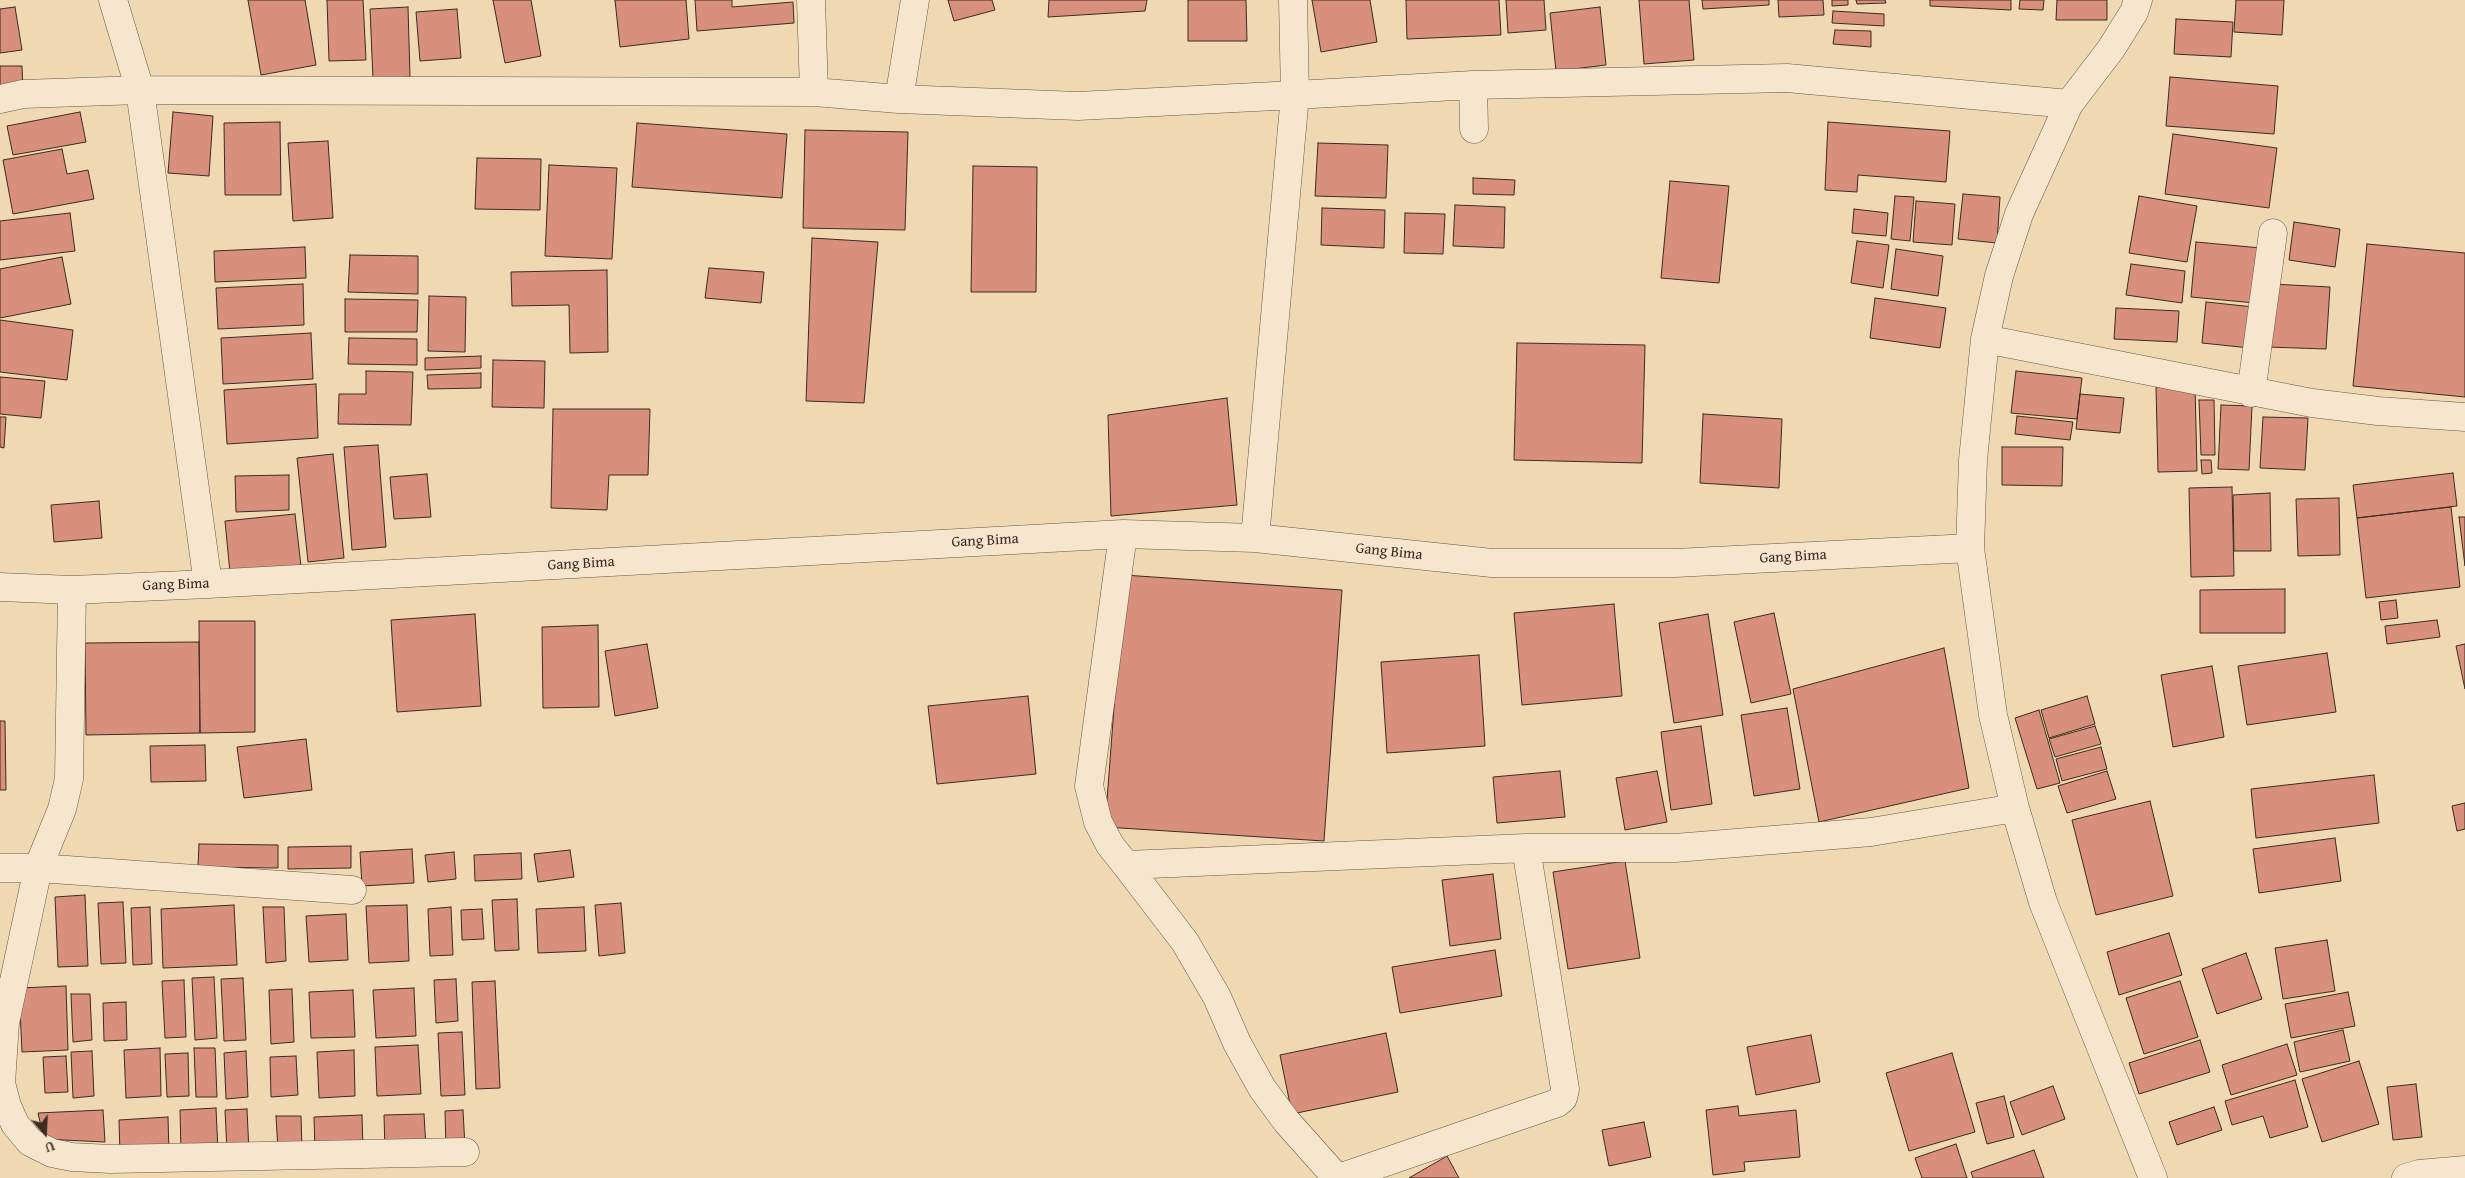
<!DOCTYPE html>
<html>
<head>
<meta charset="utf-8">
<style>
  body { margin:0 }
  #map { position:relative; width:2465px; height:1178px; overflow:hidden; background:#f0d9b2; font-family:"Gentium Book Plus",serif }
  canvas { display:block }
  .north { position:absolute; left:20px; top:1108px; width:50px; height:50px; -webkit-text-stroke:4px #f5e6cd; paint-order:stroke; rotate:161deg; font-size:14px; font-weight:700; line-height:20px; text-align:center; color:#3c2b21 }
  .north::after { content:''; display:block; margin:auto; width:18px; height:22px; background:#3c2b21; clip-path:polygon(50% 0,100% 100%,50% 72%,0 100%) }
</style>
</head>
<body>
<div id="map">
<canvas width="2465" height="1178"></canvas>
<div class="north">U</div>
</div>
<script>
const context = document.querySelector('canvas').getContext('2d');
context.lineJoin = 'round';
function fillPath(path, color) { context.fillStyle = color; context.fill(path, 'evenodd'); }
const shape = rows => new Path2D(rows.map(r => 'M' + r).join(''));
function strokePath(path, color, width, dash) { context.strokeStyle = color; context.lineWidth = width; context.lineCap = dash ? 'butt' : 'round'; context.setLineDash(dash || []); context.stroke(path); }
function drawText(font, color, halo, rows, align = 'center') {
  context.font = font + ' "Gentium Book Plus",serif'; context.lineWidth = 4; context.setLineDash([]); context.textBaseline = 'middle'; context.strokeStyle = halo; context.fillStyle = color; for (const [text, x, y, turn = 0] of rows) {
    context.save(); context.translate(x, y); context.rotate((+turn || 0) * Math.PI / 180); context.textAlign = isNaN(turn) ? turn : align; if (halo) context.strokeText(text, 0, 0); context.fillText(text, 0, 0); context.restore();
  }
}
const building = shape([
  [248,0,305,0,316,65,261,75,248,0],
  [327,0,363,0,366,60,329,61,327,0],
  [493,0,531,0,541,56,505,63,493,0],
  [615,0,686,0,689,39,620,47,615,0],
  [695,0,732,0,732,7,793,2,794,23,697,31,695,0],
  [948,0,992,0,995,10,954,21,948,0],
  [1049,0,1147,0,1145,11,1048,17,1049,0],
  [1188,0,1246,0,1247,41,1188,41,1188,0],
  [1312,0,1370,0,1377,42,1321,52,1312,0],
  [1406,0,1499,0,1501,35,1407,39,1406,0],
  [1506,0,1544,0,1546,30,1508,33,1506,0],
  [1639,0,1689,0,1694,60,1644,64,1639,0],
  [1702,0,1769,0,1769,5,1703,9,1702,0],
  [1778,0,1823,0,1824,15,1779,17,1778,0],
  [1832,0,1848,0,1848,5,1832,6,1832,0],
  [1856,0,1885,0,1886,3,1857,4,1856,0],
  [1930,0,2011,0,2011,10,1930,6,1930,0],
  [2020,0,2044,0,2043,10,2019,9,2020,0],
  [2057,0,2107,0,2107,20,2056,20,2057,0],
  [2236,0,2284,0,2282,35,2234,32,2236,0],
  [15,7,22,50,0,53,0,9,15,7],
  [408,7,410,77,373,79,370,9,408,7],
  [1600,7,1606,65,1556,71,1550,13,1600,7],
  [457,9,461,58,420,61,416,12,457,9],
  [1833,11,1884,14,1884,26,1832,23,1833,11],
  [2176,19,2233,22,2231,57,2174,54,2176,19],
  [1835,30,1871,31,1871,47,1833,44,1835,30],
  [0,66,22,66,23,92,0,93,0,66],
  [2170,77,2278,86,2274,134,2166,126,2170,77],
  [80,112,86,142,13,155,7,126,80,112],
  [173,112,213,116,209,176,168,173,173,112],
  [280,122,281,195,225,195,224,123,280,122],
  [1828,122,1950,131,1946,182,1858,175,1857,192,1825,190,1828,122],
  [637,123,787,134,782,198,632,187,637,123],
  [805,130,908,132,905,230,803,228,805,130],
  [2173,134,2277,148,2269,208,2165,194,2173,134],
  [328,141,333,218,293,221,288,143,328,141],
  [1318,143,1388,145,1386,198,1315,196,1318,143],
  [62,149,67,174,88,170,94,199,13,214,3,160,62,149],
  [477,158,541,159,540,210,475,209,477,158],
  [549,165,617,168,612,259,545,256,549,165],
  [973,166,1037,167,1036,292,971,292,973,166],
  [1473,178,1515,180,1514,195,1473,194,1473,178],
  [1670,181,1729,186,1719,283,1661,278,1670,181],
  [1963,194,2000,197,1997,243,1958,239,1963,194],
  [1895,196,1914,197,1910,241,1891,239,1895,196],
  [2139,196,2197,206,2187,262,2129,253,2139,196],
  [1916,201,1955,204,1952,245,1913,242,1916,201],
  [1455,205,1505,207,1504,248,1453,246,1455,205],
  [1322,208,1385,210,1384,248,1321,245,1322,208],
  [1854,209,1888,213,1886,236,1852,233,1854,209],
  [70,213,75,251,0,260,0,221,70,213],
  [1405,213,1445,214,1443,254,1404,253,1405,213],
  [2294,222,2340,229,2335,267,2289,260,2294,222],
  [812,238,878,242,864,403,806,401,812,238],
  [1857,241,1889,245,1883,288,1851,283,1857,241],
  [2196,242,2261,248,2255,303,2191,297,2196,242],
  [2367,244,2465,253,2465,397,2353,386,2367,244],
  [305,247,306,278,215,282,214,251,305,247],
  [1896,249,1943,256,1938,296,1891,289,1896,249],
  [350,255,418,256,418,294,348,292,350,255],
  [62,257,71,304,0,318,0,269,62,257],
  [2131,264,2185,271,2182,303,2126,295,2131,264],
  [709,268,764,272,761,303,705,298,709,268],
  [607,270,608,352,570,353,569,305,512,306,511,272,607,270],
  [303,284,304,325,218,329,216,288,303,284],
  [2271,284,2330,287,2326,349,2268,347,2271,284],
  [429,296,466,297,465,352,428,351,429,296],
  [1875,298,1946,308,1940,348,1870,338,1875,298],
  [345,299,418,300,417,332,345,332,345,299],
  [2206,302,2254,307,2250,348,2202,343,2206,302],
  [2116,308,2179,311,2177,342,2114,339,2116,308],
  [0,320,73,330,67,380,0,372,0,320],
  [311,333,313,379,223,384,221,338,311,333],
  [349,338,417,339,417,365,348,364,349,338],
  [1517,343,1645,345,1642,463,1514,460,1517,343],
  [481,356,481,368,425,370,425,358,481,356],
  [493,360,545,361,544,408,492,407,493,360],
  [366,371,413,372,411,425,338,424,339,394,366,394,366,371],
  [2016,371,2082,378,2077,419,2011,413,2016,371],
  [481,373,481,388,428,389,427,375,481,373],
  [0,377,45,381,41,418,0,414,0,377],
  [316,384,318,438,227,444,224,390,316,384],
  [2195,386,2197,471,2158,472,2156,387,2195,386],
  [2080,394,2124,398,2120,433,2076,429,2080,394],
  [1227,398,1237,505,1111,516,1108,415,1227,398],
  [2199,400,2214,400,2215,455,2201,455,2199,400],
  [2221,405,2252,406,2249,470,2218,469,2221,405],
  [553,409,650,409,648,475,609,475,607,510,551,508,553,409],
  [1703,414,1782,419,1779,488,1700,483,1703,414],
  [2017,416,2073,422,2070,440,2015,434,2017,416],
  [0,417,6,417,4,448,0,447,0,417],
  [2263,417,2308,418,2305,470,2260,468,2263,417],
  [378,445,386,547,352,550,344,447,378,445],
  [2002,447,2063,447,2062,486,2002,485,2002,447],
  [333,454,344,558,308,562,297,458,333,454],
  [2201,460,2211,460,2212,473,2202,474,2201,460],
  [2453,473,2457,506,2357,518,2353,485,2453,473],
  [427,474,431,517,394,519,390,477,427,474],
  [289,475,289,510,236,512,235,476,289,475],
  [2232,487,2234,576,2191,577,2189,488,2232,487],
  [2270,493,2271,551,2234,551,2233,495,2270,493],
  [2339,498,2340,555,2298,556,2296,499,2339,498],
  [99,501,102,538,54,542,51,505,99,501],
  [2451,507,2460,587,2366,598,2357,518,2451,507],
  [295,514,301,566,230,573,225,521,295,514],
  [2459,517,2465,517,2465,566,2459,517],
  [1124,575,1342,590,1324,841,1105,827,1124,575],
  [2285,589,2285,633,2200,633,2200,590,2285,589],
  [2396,600,2398,618,2381,620,2379,602,2396,600],
  [1614,604,1622,696,1522,705,1514,613,1614,604],
  [1774,613,1791,694,1751,703,1734,622,1774,613],
  [475,614,481,706,397,712,391,620,475,614],
  [1708,614,1723,715,1674,723,1659,623,1708,614],
  [2437,620,2440,637,2387,644,2385,626,2437,620],
  [199,621,255,621,255,732,200,733,199,621],
  [598,625,599,707,543,708,542,627,598,625],
  [199,642,200,733,86,735,85,643,199,642],
  [647,644,658,708,615,716,605,651,647,644],
  [2465,644,2465,689,2456,646,2465,644],
  [1944,648,1969,788,1819,822,1793,689,1944,648],
  [2327,653,2336,712,2247,725,2238,666,2327,653],
  [1479,655,1485,746,1387,753,1381,662,1479,655],
  [2212,666,2224,737,2173,747,2161,675,2212,666],
  [1028,696,1036,774,937,784,928,706,1028,696],
  [2087,696,2095,724,2049,738,2041,710,2087,696],
  [1787,708,1800,789,1754,796,1741,715,1787,708],
  [2039,710,2060,783,2037,789,2015,718,2039,710],
  [0,721,5,721,6,790,0,790,0,721],
  [1701,726,1712,804,1671,810,1661,732,1701,726],
  [2095,726,2101,744,2055,757,2049,739,2095,726],
  [306,739,312,790,244,798,237,747,306,739],
  [205,745,206,781,151,782,150,746,205,745],
  [2101,747,2107,769,2062,781,2056,759,2101,747],
  [1560,771,1565,817,1497,823,1493,777,1560,771],
  [1657,771,1667,822,1625,830,1616,778,1657,771],
  [2107,771,2116,799,2067,813,2058,786,2107,771],
  [2374,775,2379,823,2256,838,2251,789,2374,775],
  [2150,801,2173,896,2096,915,2072,820,2150,801],
  [2465,803,2465,829,2457,831,2452,806,2465,803],
  [2335,838,2341,881,2259,893,2253,849,2335,838],
  [199,844,278,845,278,868,198,867,199,844],
  [351,846,351,868,288,869,288,847,351,846],
  [412,849,414,883,362,886,360,852,412,849],
  [570,850,574,877,538,882,534,854,570,850],
  [454,852,456,879,428,882,425,855,454,852],
  [521,853,522,879,475,881,474,855,521,853],
  [1625,861,1640,958,1568,969,1553,872,1625,861],
  [1493,874,1501,939,1450,946,1442,880,1493,874],
  [85,895,88,966,58,967,55,897,85,895],
  [517,899,519,950,495,951,492,900,517,899],
  [123,902,126,963,101,964,98,903,123,902],
  [621,903,625,953,599,956,595,905,621,903],
  [234,905,237,965,163,968,161,909,234,905],
  [407,905,409,961,369,963,366,906,407,905],
  [150,907,152,964,133,965,131,908,150,907],
  [263,907,284,907,286,961,266,963,263,907],
  [451,907,453,955,430,956,428,909,451,907],
  [584,907,586,951,538,953,536,909,584,907],
  [482,909,484,939,462,940,461,910,482,909],
  [346,914,348,960,309,962,306,916,346,914],
  [2169,933,2182,975,2119,995,2107,952,2169,933],
  [2327,940,2335,991,2283,999,2275,948,2327,940],
  [1495,950,1502,996,1400,1013,1392,967,1495,950],
  [2246,953,2262,999,2217,1014,2202,969,2246,953],
  [214,977,217,1038,195,1040,192,978,214,977],
  [243,978,246,1040,224,1041,221,979,243,978],
  [456,979,458,1021,436,1023,434,980,456,979],
  [184,980,186,1037,165,1038,162,981,184,980],
  [495,981,500,1088,476,1089,472,982,495,981],
  [2180,981,2198,1037,2144,1054,2126,998,2180,981],
  [66,986,68,1050,22,1052,19,988,66,986],
  [414,988,416,1036,376,1038,373,990,414,988],
  [292,989,294,1042,271,1044,269,990,292,989],
  [353,990,355,1037,311,1038,309,992,353,990],
  [2348,992,2355,1026,2291,1038,2285,1004,2348,992],
  [71,994,90,994,92,1040,73,1042,71,994],
  [126,1002,127,1040,104,1041,103,1003,126,1002],
  [2343,1030,2350,1061,2300,1072,2294,1042,2343,1030],
  [462,1032,465,1095,441,1096,438,1033,462,1032],
  [1386,1033,1398,1092,1292,1114,1280,1055,1386,1033],
  [1811,1035,1820,1082,1756,1095,1747,1047,1811,1035],
  [2200,1040,2210,1072,2139,1094,2129,1063,2200,1040],
  [2287,1044,2297,1075,2231,1095,2222,1065,2287,1044],
  [418,1045,421,1094,377,1096,375,1047,418,1045],
  [160,1048,161,1096,126,1098,124,1050,160,1048],
  [194,1048,215,1048,217,1097,196,1097,194,1048],
  [354,1050,355,1096,319,1098,317,1052,354,1050],
  [92,1051,94,1096,73,1098,71,1052,92,1051],
  [246,1051,248,1097,226,1099,224,1053,246,1051],
  [188,1053,189,1096,167,1097,165,1054,188,1053],
  [1952,1053,1975,1132,1909,1151,1886,1073,1952,1053],
  [66,1056,68,1092,45,1093,43,1057,66,1056],
  [296,1056,298,1095,271,1097,270,1057,296,1056],
  [2359,1061,2379,1124,2322,1142,2302,1079,2359,1061],
  [2295,1080,2308,1127,2270,1138,2263,1116,2232,1125,2225,1101,2295,1080],
  [2416,1084,2422,1137,2393,1140,2387,1087,2416,1084],
  [2053,1086,2065,1119,2022,1135,2010,1102,2053,1086],
  [2004,1096,2014,1137,1987,1144,1976,1103,2004,1096],
  [1738,1106,1739,1116,1796,1110,1800,1157,1744,1162,1745,1171,1713,1175,1706,1110,1738,1106],
  [2214,1107,2222,1130,2177,1145,2169,1122,2214,1107],
  [216,1108,218,1151,181,1153,180,1110,216,1108],
  [247,1109,249,1152,227,1152,225,1110,247,1109],
  [103,1110,105,1142,44,1139,38,1113,103,1110],
  [463,1110,465,1147,446,1148,445,1111,463,1110],
  [424,1114,426,1148,385,1150,384,1115,424,1114],
  [362,1115,363,1149,315,1151,314,1117,362,1115],
  [276,1116,301,1116,302,1149,278,1150,276,1116],
  [168,1117,169,1153,120,1155,119,1120,168,1117],
  [1644,1122,1651,1157,1609,1166,1602,1130,1644,1122],
  [1956,1144,1967,1178,1922,1178,1915,1158,1956,1144],
  [2034,1150,2044,1178,1973,1178,1971,1172,2034,1150],
  [1447,1156,1459,1178,1409,1178,1447,1156]
]);
fillPath(building, '#d8907d');
strokePath(building, '#3c2b21', 1);
const minor = shape([
  [113,0,140,90,208,584],
  [811,0,814,92],
  [1293,0,1295,95,1473,85,1787,78,2069,104],
  [2138,0,2134,12,2111,49,2069,104,2019,214,1999,276,1985,339,1973,460,1970,548,1993,715,2015,808,2043,902,2153,1178],
  [1473,85,1474,129],
  [0,99,23,94,140,90,814,92,899,99,1078,106,1295,95,1255,538],
  [899,99,915,0],
  [1985,339,2312,403,2378,411,2465,417],
  [2251,393,2273,233],
  [1123,534,1089,786,1098,822,1110,845,1126,865,1526,848,1675,848,1871,832,2015,808],
  [0,587,72,590,208,584,1123,534,1255,538,1492,563,1675,563,1970,548],
  [72,590,69,779,62,809,38,868,352,890],
  [1126,865,1185,942,1217,997,1237,1043,1262,1088,1287,1122,1337,1178],
  [0,868,38,868,5,1023,1,1083,7,1106,15,1124,30,1142,52,1153,72,1157,110,1159,465,1152],
  [1339,1178,1557,1103,1563,1098,1565,1089,1526,848],
  [2406,1178,2419,1174,2465,1170]
]);
strokePath(minor, '#695645', 29);
strokePath(minor, '#f5e6cd', 28);
drawText('15px', '#3c2b21', '#f5e6cd', [
  ["Gang Bima",985,541,-3],
  ["Gang Bima",1389,552,6],
  ["Gang Bima",1793,557,-3],
  ["Gang Bima",581,564,-3],
  ["Gang Bima",176,585,-2]
]);
</script>
</body>
</html>
